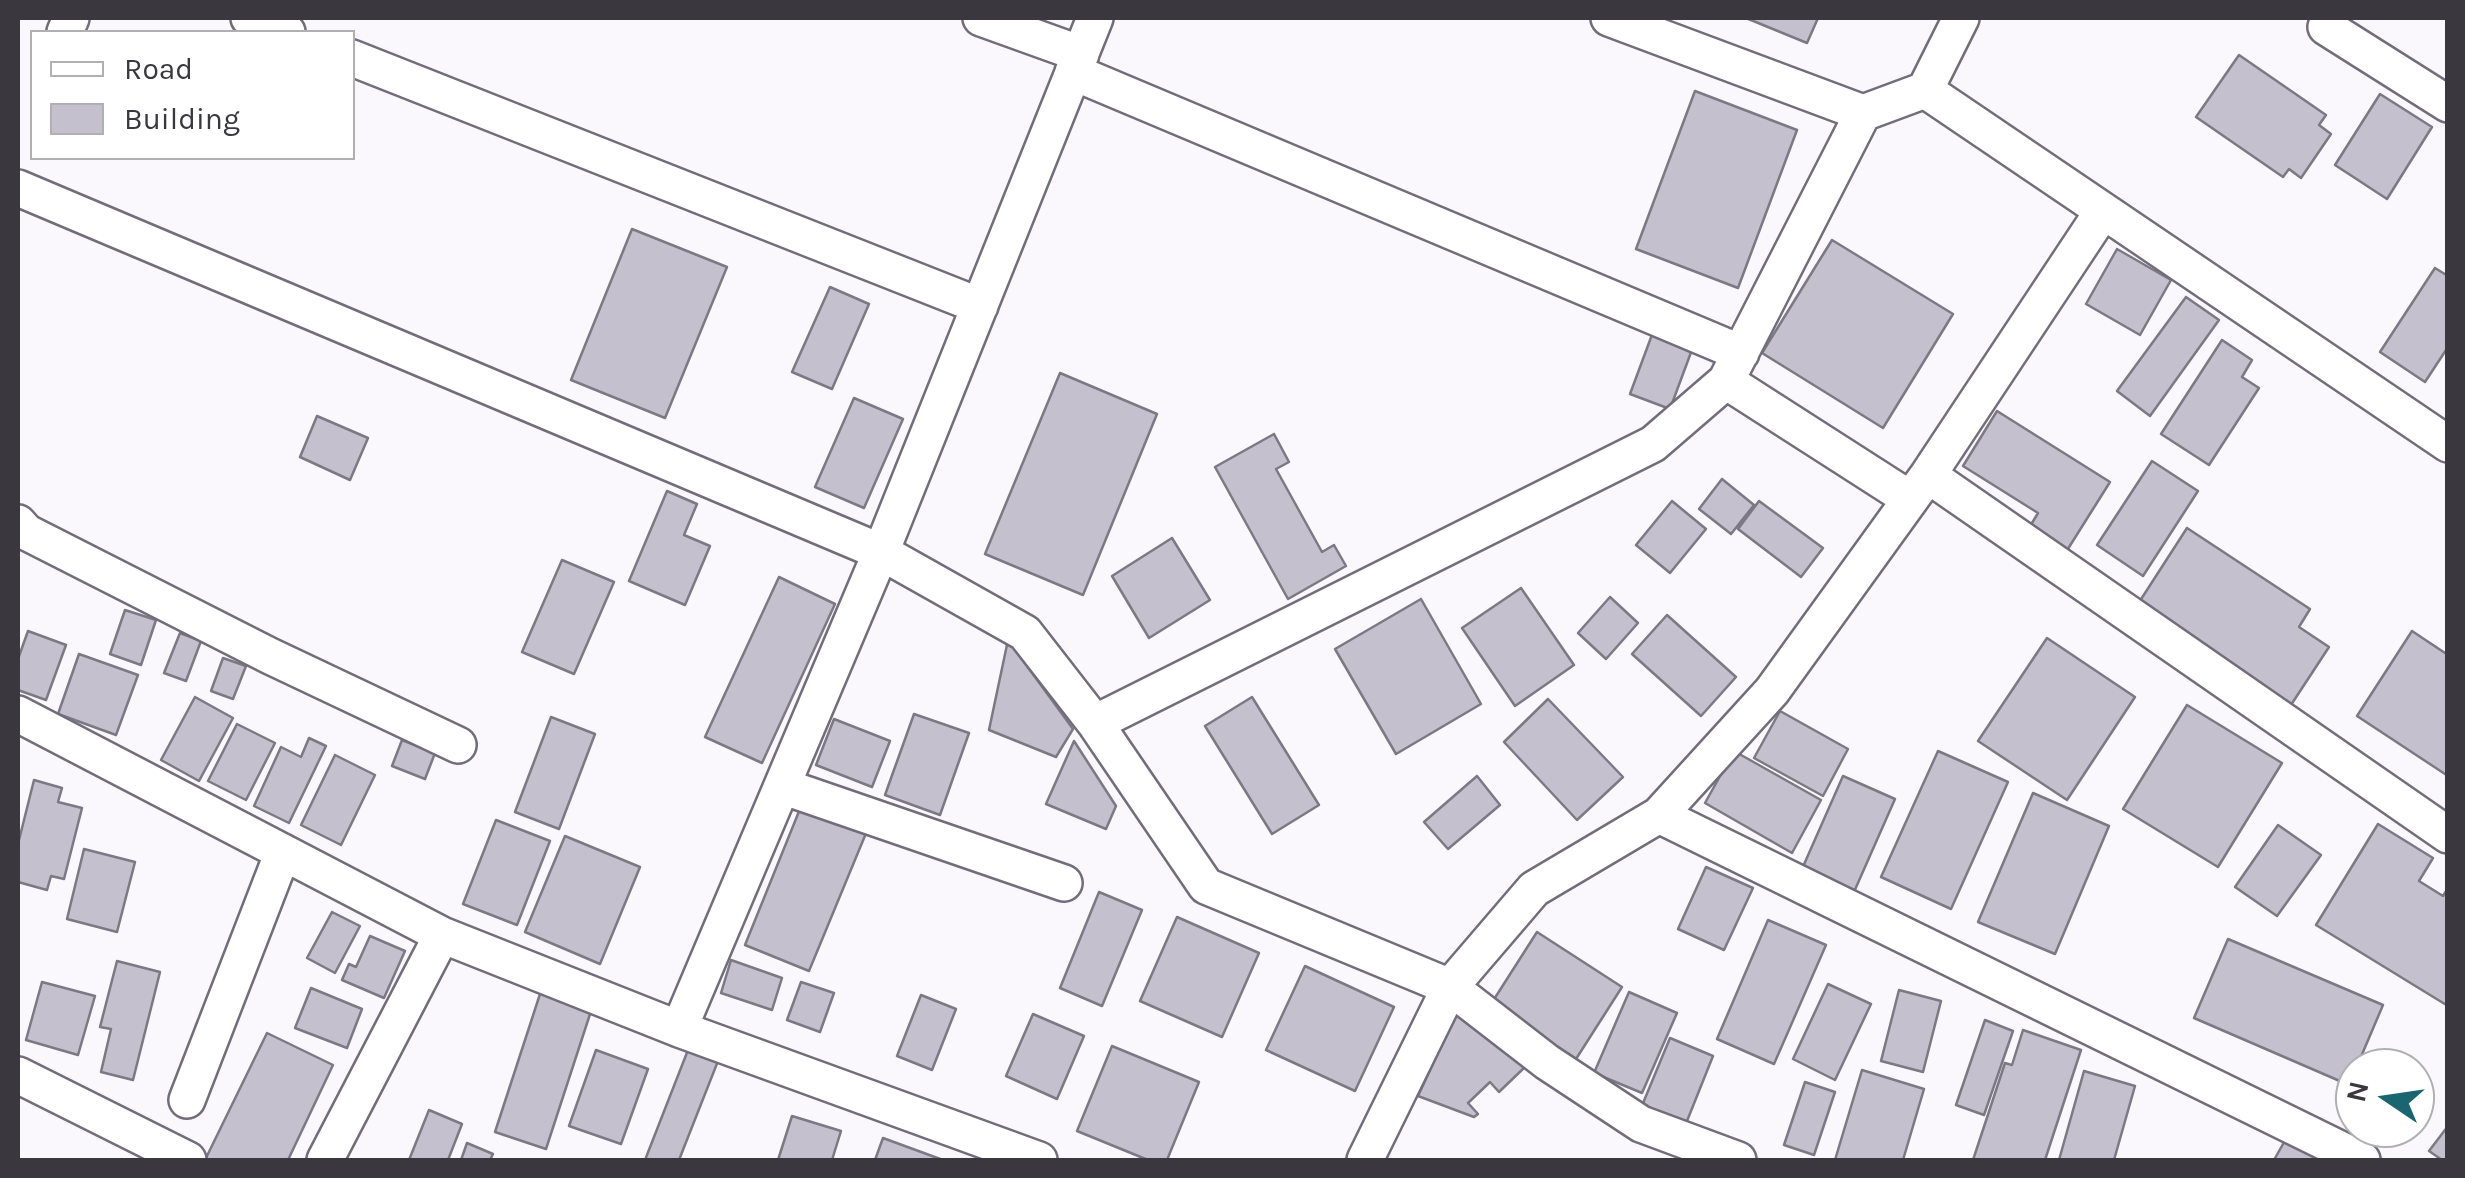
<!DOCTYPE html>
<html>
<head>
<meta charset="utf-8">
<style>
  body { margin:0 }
  #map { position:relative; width:2465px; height:1178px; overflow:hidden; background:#faf8fd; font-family:Karla,sans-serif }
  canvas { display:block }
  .frame { position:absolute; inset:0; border:20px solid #3a383e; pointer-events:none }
  .legend { position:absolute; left:30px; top:30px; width:325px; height:130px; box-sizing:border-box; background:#fff; border:2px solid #b0afb2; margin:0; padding:12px 18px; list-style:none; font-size:30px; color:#3a383e }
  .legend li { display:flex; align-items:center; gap:20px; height:50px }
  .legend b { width:50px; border:2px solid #b0afb2 }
  .north { position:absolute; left:2335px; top:1048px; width:100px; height:100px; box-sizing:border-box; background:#fff; border:2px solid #b0afb2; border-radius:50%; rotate:283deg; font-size:28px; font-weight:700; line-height:40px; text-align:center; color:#3a383e }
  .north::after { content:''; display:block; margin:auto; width:35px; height:45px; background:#1b6571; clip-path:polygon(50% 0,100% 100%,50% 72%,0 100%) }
</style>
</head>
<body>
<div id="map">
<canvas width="2465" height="1178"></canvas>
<div class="frame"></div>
<ul class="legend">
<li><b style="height:12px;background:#fff"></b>Road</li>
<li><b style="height:28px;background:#c5c0ce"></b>Building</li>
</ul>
<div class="north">N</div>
</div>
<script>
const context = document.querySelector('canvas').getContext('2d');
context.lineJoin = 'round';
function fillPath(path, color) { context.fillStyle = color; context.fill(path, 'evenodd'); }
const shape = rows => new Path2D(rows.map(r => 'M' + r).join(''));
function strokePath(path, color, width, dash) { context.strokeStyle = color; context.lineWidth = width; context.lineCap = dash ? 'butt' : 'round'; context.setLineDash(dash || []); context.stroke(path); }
const building = shape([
  [1746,18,1818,18,1807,43,1746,18],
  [2239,55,2326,115,2319,125,2331,134,2301,178,2289,169,2283,177,2196,117,2239,55],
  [1695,91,1797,130,1738,288,1636,249,1695,91],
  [2380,94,2432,127,2387,199,2335,165,2380,94],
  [632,229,727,267,665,418,571,380,632,229],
  [1832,240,1953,314,1883,428,1762,353,1832,240],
  [2117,249,2171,280,2140,335,2086,304,2117,249],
  [2435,268,2448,276,2448,347,2425,382,2380,352,2435,268],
  [830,287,869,304,832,389,792,372,830,287],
  [2186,297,2219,320,2150,416,2117,391,2186,297],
  [1653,332,1693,347,1670,409,1630,394,1653,332],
  [2222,340,2252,360,2242,377,2259,388,2209,465,2161,434,2222,340],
  [1060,373,1157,414,1083,595,985,554,1060,373],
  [854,398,903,419,864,508,815,487,854,398],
  [1997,411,2110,482,2066,552,2029,528,2038,513,1963,466,1997,411],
  [317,416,368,438,350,480,300,457,317,416],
  [1274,434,1289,462,1276,469,1322,552,1334,545,1346,566,1288,599,1215,467,1274,434],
  [2152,461,2198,491,2143,576,2097,545,2152,461],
  [1722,479,1754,505,1731,534,1699,509,1722,479],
  [667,491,697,504,684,535,710,546,685,605,629,581,667,491],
  [1672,501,1706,529,1670,573,1636,545,1672,501],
  [1759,501,1823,548,1801,577,1738,529,1759,501],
  [2187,528,2310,609,2299,627,2329,647,2289,708,2136,607,2187,528],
  [1172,538,1210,600,1149,638,1112,576,1172,538],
  [562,560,614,582,574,674,522,652,562,560],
  [779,577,835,604,762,763,705,737,779,577],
  [1521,588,1574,665,1515,706,1462,628,1521,588],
  [1610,597,1638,623,1606,659,1578,633,1610,597],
  [1421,599,1481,704,1396,754,1335,649,1421,599],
  [125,610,156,620,141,665,110,654,125,610],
  [1667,615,1736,677,1701,716,1632,654,1667,615],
  [28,631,66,645,46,700,18,690,18,659,28,631],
  [2412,631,2448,655,2448,776,2357,716,2412,631],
  [180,633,201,641,186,681,164,673,180,633],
  [2047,638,2135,697,2067,800,1978,741,2047,638],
  [1008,640,1073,729,1056,757,989,730,1008,640],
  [79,654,138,675,116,735,58,714,79,654],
  [223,658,246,666,233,699,211,691,223,658],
  [195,697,233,718,199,781,161,760,195,697],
  [1252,697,1319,805,1272,834,1205,726,1252,697],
  [1548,699,1623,777,1577,820,1504,742,1548,699],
  [2187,705,2282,763,2218,867,2123,809,2187,705],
  [1780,711,1848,749,1823,796,1754,758,1780,711],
  [914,714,969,733,940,815,885,795,914,714],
  [551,717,595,734,559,829,515,812,551,717],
  [834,719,890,741,872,787,816,765,834,719],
  [237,724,275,743,246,800,208,781,237,724],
  [309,738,326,746,289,823,254,806,281,747,301,757,309,738],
  [402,740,435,753,425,779,392,766,402,740],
  [1074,741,1116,806,1106,829,1046,804,1074,741],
  [1734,751,1821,800,1792,853,1705,803,1734,751],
  [1938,751,2008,782,1951,909,1881,877,1938,751],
  [335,755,375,775,341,845,301,825,335,755],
  [1477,776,1500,805,1448,849,1424,822,1477,776],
  [1843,776,1895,799,1850,901,1798,878,1843,776],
  [34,780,62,788,58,802,82,808,64,879,51,876,47,890,18,882,18,844,34,780],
  [2033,793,2109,826,2055,954,1978,922,2033,793],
  [804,799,869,826,809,971,745,945,804,799],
  [496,820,550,841,517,925,463,904,496,820],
  [2378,824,2433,858,2419,881,2443,896,2448,888,2448,1006,2316,925,2378,824],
  [2278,825,2321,855,2277,916,2235,887,2278,825],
  [565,836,640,867,600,964,525,932,565,836],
  [84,849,135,862,117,932,67,919,84,849],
  [1706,867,1753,888,1724,950,1678,929,1706,867],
  [1099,892,1142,910,1102,1006,1060,988,1099,892],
  [332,912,360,926,335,973,307,958,332,912],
  [1177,917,1259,953,1222,1037,1140,1001,1177,917],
  [1768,920,1826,945,1774,1064,1717,1039,1768,920],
  [1537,932,1622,987,1576,1059,1491,1004,1537,932],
  [370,936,405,951,384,998,342,980,349,964,356,967,370,936],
  [2228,939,2383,1005,2349,1085,2194,1018,2228,939],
  [731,960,782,978,772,1010,721,993,731,960],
  [117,961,160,972,133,1080,101,1072,111,1029,100,1027,117,961],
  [1305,966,1394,1007,1355,1091,1266,1050,1305,966],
  [42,982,95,996,78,1055,26,1040,42,982],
  [801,982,834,993,820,1032,787,1020,801,982],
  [1828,984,1871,1004,1835,1080,1793,1059,1828,984],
  [311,988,362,1009,347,1048,295,1028,311,988],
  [1899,990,1941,1001,1923,1072,1881,1061,1899,990],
  [541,991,592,1008,546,1149,495,1132,541,991],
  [1629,992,1677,1013,1642,1093,1594,1073,1629,992],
  [921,995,956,1009,932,1070,897,1056,921,995],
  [1460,1005,1526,1066,1499,1092,1490,1082,1468,1103,1478,1114,1474,1117,1418,1096,1460,1005],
  [1033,1014,1084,1036,1057,1099,1006,1076,1033,1014],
  [1985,1020,2013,1031,1984,1115,1956,1105,1985,1020],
  [2023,1030,2081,1050,2045,1160,1973,1160,2005,1063,2012,1065,2023,1030],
  [267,1033,333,1065,288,1160,205,1160,267,1033],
  [1670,1038,1713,1056,1685,1126,1641,1108,1670,1038],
  [1112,1046,1199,1082,1167,1160,1148,1160,1077,1131,1112,1046],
  [596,1050,648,1069,621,1144,569,1126,596,1050],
  [688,1050,718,1061,679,1160,645,1160,688,1050],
  [1862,1070,1924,1089,1903,1160,1835,1160,1862,1070],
  [2084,1071,2135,1086,2114,1160,2059,1160,2084,1071],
  [1805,1082,1835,1092,1814,1155,1784,1145,1805,1082],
  [429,1110,462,1124,448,1160,409,1160,429,1110],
  [792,1116,841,1131,832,1160,778,1160,792,1116],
  [2448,1126,2448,1160,2442,1160,2429,1151,2448,1126],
  [2287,1137,2324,1158,2322,1160,2274,1160,2287,1137],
  [883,1138,943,1160,875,1160,883,1138],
  [467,1143,493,1154,490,1160,461,1160,467,1143]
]);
fillPath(building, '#c5c0ce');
strokePath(building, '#7c7884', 2.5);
const minor = shape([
  [249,18,287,32],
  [981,18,1081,54],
  [1609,18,1863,113,1925,90,1961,18],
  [2326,27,2448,104],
  [65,32,71,18],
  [352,58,980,306],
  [1073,72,1741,353],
  [1925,90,2448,444],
  [18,188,881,552,1025,633,1095,723,1206,886,1450,987,1547,1062,1641,1124,1738,1160],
  [1726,381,1910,499],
  [1928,475,2448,835],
  [18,523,26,532,270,656,458,745],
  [18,714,442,935,679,1029,1039,1160],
  [1095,723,1653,444,1726,381,1863,113],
  [782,786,1064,883],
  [1659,815,2362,1160],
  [679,1029,881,552,1095,18],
  [18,1075,188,1160],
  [187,1100,283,852],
  [325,1160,442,935],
  [1365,1160,1450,987,1534,889,1659,815,1772,691,1928,475,2103,211]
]);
strokePath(minor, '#726d7a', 40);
strokePath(minor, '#fff', 35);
</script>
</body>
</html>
